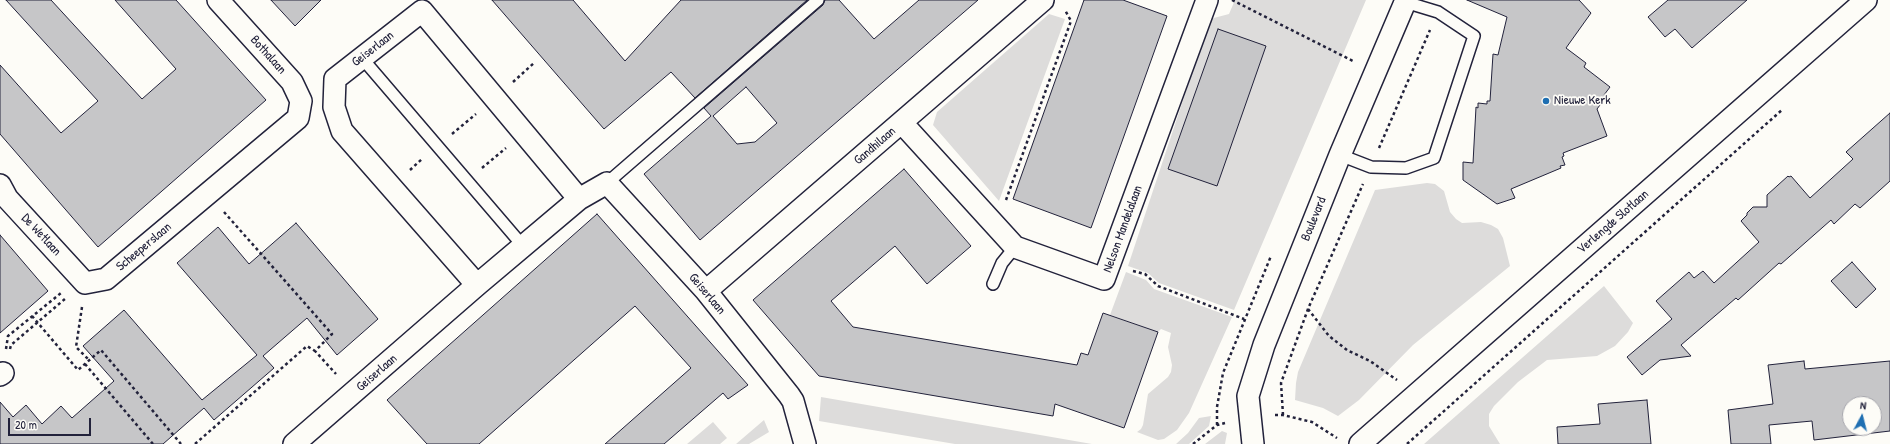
<!DOCTYPE html>
<html>
<head>
<meta charset="utf-8">
<style>
  body { margin:0 }
  #map { position:relative; width:1890px; height:444px; overflow:hidden; background:#fdfcf7; font-family:"Patrick Hand",sans-serif }
  canvas { display:block }
  .north { position:absolute; left:1842px; top:396px; width:40px; height:40px; box-sizing:border-box; background:#fdfcf7; border:1px solid #a5a5ac; border-radius:50%; rotate:7deg; font-size:11px; font-weight:700; line-height:16px; text-align:center; color:#22223b }
  .north::after { content:''; display:block; margin:auto; width:14px; height:18px; background:#1f6fb2; clip-path:polygon(50% 0,100% 100%,50% 72%,0 100%) }
  .scale { position:absolute; left:8px; top:418px; width:83px; height:18px; box-sizing:border-box; border:2px solid #22223b; border-top:0; padding-left:5px; font-size:12px; line-height:14px; white-space:nowrap; color:#22223b; -webkit-text-stroke:3px #fdfcf7; paint-order:stroke }
</style>
</head>
<body>
<div id="map">
<canvas width="1890" height="444"></canvas>
<div class="north">N</div>
<div class="scale">20 m</div>
</div>
<script>
const context = document.querySelector('canvas').getContext('2d');
context.lineJoin = 'round';
function fillPath(path, color) { context.fillStyle = color; context.fill(path, 'evenodd'); }
const shape = rows => new Path2D(rows.map(r => 'M' + r).join(''));
function strokePath(path, color, width, dash) { context.strokeStyle = color; context.lineWidth = width; context.lineCap = dash ? 'butt' : 'round'; context.setLineDash(dash || []); context.stroke(path); }
function drawText(font, color, halo, rows, align = 'center') {
  context.font = font + ' "Patrick Hand",sans-serif'; context.lineWidth = 3.5; context.setLineDash([]); context.textBaseline = 'middle'; context.strokeStyle = halo; context.fillStyle = color; for (const [text, x, y, turn = 0] of rows) {
    context.save(); context.translate(x, y); context.rotate((+turn || 0) * Math.PI / 180); context.textAlign = isNaN(turn) ? turn : align; if (halo) context.strokeText(text, 0, 0); context.fillText(text, 0, 0); context.restore();
  }
}
fillPath(shape([
  [1235,0,1366,0,1234,310,1159,283,1148,273,1128,266,1210,19,1229,14],
  [1049,14,1065,19,999,201,933,125,937,112],
  [1427,183,1435,184,1444,191,1450,212,1456,219,1462,223,1481,222,1491,225,1498,229,1503,238,1510,266,1413,345,1359,400,1338,416,1323,408,1295,400,1296,383,1298,372,1375,190],
  [1126,272,1146,280,1154,289,1232,317,1189,413,1177,430,1164,439,1158,440,1137,432,1141,429,1143,425,1148,394,1168,377,1171,372,1172,365,1168,347,1171,333,1161,329,1158,332,1110,315],
  [1604,286,1633,323,1628,332,1615,346,1597,356,1547,360,1518,382,1494,406,1489,414,1489,426,1500,444,1424,444],
  [821,397,1092,444,955,444,819,421],
  [1211,416,1209,426,1189,444,1176,444,1188,433,1199,418],
  [764,420,769,432,749,444,736,444],
  [713,422,727,438,720,444,687,444],
  [1222,431,1227,433,1225,444,1205,444]
]), '#dddcdb');
const building = shape([
  [6,0,51,0,142,99,176,69,115,0,176,0,266,100,98,247,0,134,0,65,61,133,98,101,6,0],
  [271,0,321,0,295,26,271,0],
  [492,0,573,0,625,61,681,0,807,0,695,98,671,72,604,129,492,0],
  [825,0,839,0,874,39,919,0,978,0,700,240,644,174,711,116,704,108,823,5,825,0],
  [746,87,777,123,755,142,737,144,713,116,746,87],
  [1084,0,1123,0,1167,16,1091,228,1013,199,1084,0],
  [1467,0,1579,0,1591,13,1566,48,1586,63,1584,67,1610,87,1604,95,1606,97,1597,109,1607,136,1563,153,1564,156,1562,157,1565,165,1560,166,1561,168,1511,189,1515,198,1497,204,1463,180,1463,162,1473,163,1476,107,1478,108,1478,103,1487,104,1487,101,1490,101,1493,54,1498,55,1507,17,1467,0],
  [1668,0,1747,0,1692,48,1675,29,1665,37,1648,17,1668,0],
  [1218,29,1266,46,1217,186,1168,169,1218,29],
  [1890,113,1890,181,1860,208,1855,204,1834,224,1831,220,1781,264,1779,263,1738,300,1736,298,1681,345,1691,356,1660,360,1642,375,1627,357,1672,319,1656,301,1689,272,1694,278,1703,271,1714,283,1759,242,1741,221,1747,215,1747,213,1753,207,1767,207,1767,195,1788,176,1789,177,1791,176,1810,198,1853,159,1846,152,1890,113],
  [904,169,971,246,927,284,895,246,831,301,853,327,1077,365,1081,353,1088,355,1103,313,1158,332,1124,428,1055,404,1053,416,819,376,753,300,904,169],
  [597,214,748,385,728,399,723,393,664,444,605,444,691,368,635,306,479,444,427,444,387,400,597,214],
  [296,223,378,319,337,355,307,318,263,356,274,368,214,420,204,408,163,444,0,444,0,402,13,417,26,405,42,424,61,406,72,418,114,381,83,346,124,310,202,400,257,355,177,263,218,227,249,264,296,223],
  [0,235,48,291,0,333,0,235],
  [1852,262,1876,289,1856,308,1831,281,1852,262],
  [1804,361,1805,369,1890,361,1890,431,1814,440,1812,421,1769,425,1771,444,1731,444,1728,410,1773,404,1768,365,1804,361],
  [1850,404,1874,404,1874,428,1850,428,1850,404],
  [1647,400,1651,444,1558,444,1557,427,1600,424,1598,404,1647,400]
]);
fillPath(building, '#c6c6c8');
strokePath(building, '#22223b', 1);
const lane = shape([
  [362,58,523,246],
  [1340,155,1371,167,1406,168,1434,158,1474,36,1438,12,1405,2],
  [607,183,818,0],
  [993,284,1002,263,1015,247]
]);
const street = shape([
  [902,123,1015,247,1104,279,1207,0],
  [0,185,7,198,85,283,106,279,298,118,301,101,292,82,218,0],
  [477,285,342,131,334,107,335,79,422,11,579,199],
  [706,291,1043,0],
  [0,375,3,373],
  [294,444,477,285,579,199,607,183,706,291,789,395,793,401,805,444],
  [1253,444,1248,396,1264,345,1340,155,1406,0],
  [1360,444,1866,0]
]);
strokePath(lane, '#22223b', 14);
strokePath(street, '#22223b', 24);
strokePath(shape([
  [1232,0,1353,61],
  [513,82,534,63],
  [452,134,476,114],
  [1379,148,1430,30],
  [482,168,506,148],
  [410,170,422,159],
  [1006,200,1071,21,1065,10],
  [224,212,332,334,315,351,336,374],
  [1133,271,1145,274,1158,286,1244,319],
  [82,307,76,347,89,360],
  [1308,309,1329,336,1347,350,1370,361,1397,380],
  [32,316,78,370,101,350,181,444],
  [6,349,8,336,61,293],
  [10,349,11,345,66,298],
  [85,364,153,444],
  [1275,415,1283,415,1312,422,1337,438],
  [1283,415,1281,383,1308,309,1363,184],
  [1217,425,1217,407,1223,373,1271,256],
  [195,444,307,346,315,351],
  [1193,444,1217,425,1225,423],
  [1407,444,1783,109]
]), '#22223b', 2.5, [3, 3]);
strokePath(lane, '#fdfcf7', 11);
strokePath(street, '#fdfcf7', 21);
for (const [x, y, r, color] of [
  [1546,101,4,"#1f6fb2"]
]) { const dot = new Path2D(); dot.arc(x, y, r, 0, 2 * Math.PI); context.fillStyle = color; context.fill(dot); strokePath(dot, '#fdfcf7', 1.5); }
drawText('13px', '#22223b', '#fdfcf7', [
  ["Geiserlaan",373,49,-38],
  ["Bothalaan",268,55,48],
  ["Gandhilaan",875,146,-41],
  ["Boulevard",1314,219,-68],
  ["Verlengde Slotlaan",1613,222,-41],
  ["Nelson Mandelalaan",1123,229,-70],
  ["De Wetlaan",41,235,47],
  ["Scheeperslaan",144,247,-40],
  ["Geiserlaan",707,294,50],
  ["Geiserlaan",377,373,-41]
]);
drawText('13px', '#22223b', '#fdfcf7', [
  ["Nieuwe Kerk",1554,101]
], 'left');
</script>
</body>
</html>
